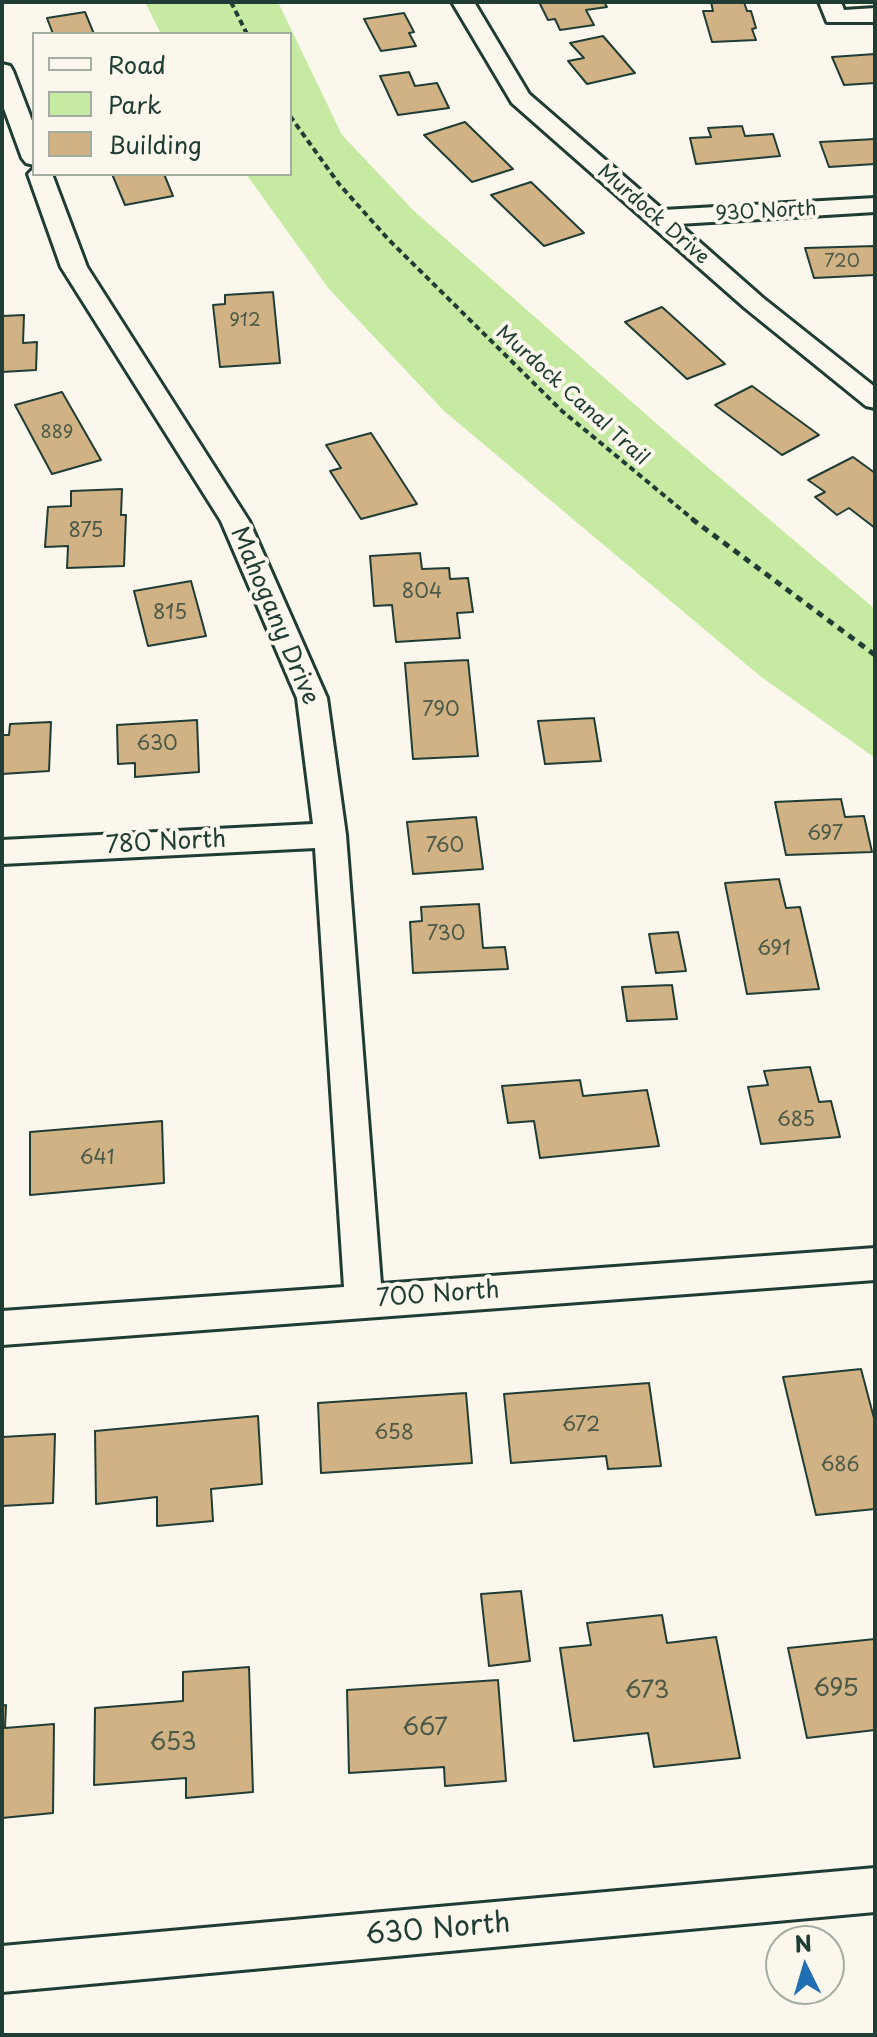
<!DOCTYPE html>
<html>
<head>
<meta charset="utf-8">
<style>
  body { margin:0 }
  #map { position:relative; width:877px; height:2037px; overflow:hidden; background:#fbf7ec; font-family:"Playpen Sans",sans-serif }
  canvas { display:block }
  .frame { position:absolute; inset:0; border:4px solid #1f3d34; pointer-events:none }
  .legend { position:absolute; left:32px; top:32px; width:260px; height:144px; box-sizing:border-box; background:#fbf7ec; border:2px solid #a3ada2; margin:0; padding:10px 14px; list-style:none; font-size:24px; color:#1f3d34 }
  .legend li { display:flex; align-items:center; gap:16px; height:40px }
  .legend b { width:40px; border:2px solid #a3ada2 }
  .north { position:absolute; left:765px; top:1925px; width:80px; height:80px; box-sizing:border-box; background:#fbf7ec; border:2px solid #a3ada2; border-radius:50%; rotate:355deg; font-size:22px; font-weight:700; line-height:32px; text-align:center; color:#1f3d34 }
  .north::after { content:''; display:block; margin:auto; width:28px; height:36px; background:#1f6fb2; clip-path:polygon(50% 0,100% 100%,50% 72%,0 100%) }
</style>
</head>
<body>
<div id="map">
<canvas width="877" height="2037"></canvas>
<div class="frame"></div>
<ul class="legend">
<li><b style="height:10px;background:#fbf7ec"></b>Road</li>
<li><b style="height:22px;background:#c7eaa3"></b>Park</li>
<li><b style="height:22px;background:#d0b284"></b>Building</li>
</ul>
<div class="north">N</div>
</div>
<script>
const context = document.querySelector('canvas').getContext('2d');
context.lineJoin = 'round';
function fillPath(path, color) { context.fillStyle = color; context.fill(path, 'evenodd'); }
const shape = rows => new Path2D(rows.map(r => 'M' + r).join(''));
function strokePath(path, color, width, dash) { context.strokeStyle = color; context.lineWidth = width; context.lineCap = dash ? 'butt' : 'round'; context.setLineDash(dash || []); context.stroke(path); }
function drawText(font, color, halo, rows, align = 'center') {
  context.font = font + ' "Playpen Sans",sans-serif'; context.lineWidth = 8; context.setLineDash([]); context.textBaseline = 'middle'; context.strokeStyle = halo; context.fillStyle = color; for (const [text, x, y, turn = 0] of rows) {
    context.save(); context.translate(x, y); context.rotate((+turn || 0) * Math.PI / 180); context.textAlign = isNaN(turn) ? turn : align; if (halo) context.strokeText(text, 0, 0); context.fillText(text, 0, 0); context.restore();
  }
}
fillPath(shape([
  [145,2,278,2,342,135,414,211,665,431,875,609,875,758,760,676,444,411,329,289,246,174,290,174,290,34,161,34]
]), '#c7eaa3');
const building = shape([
  [539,2,604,2,607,7,586,10,594,25,560,30,555,19,548,20,539,2],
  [711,2,744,2,747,11,751,11,756,28,752,29,756,40,712,42,703,11,713,11,711,2],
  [85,12,94,34,53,34,47,18,85,12],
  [404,13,414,32,409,33,416,46,381,51,364,19,404,13],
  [603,36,635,73,587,84,568,61,584,58,570,43,603,36],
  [875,54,875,83,844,85,832,57,875,54],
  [409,72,415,86,437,83,449,108,398,115,380,76,409,72],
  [465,122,513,169,472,182,424,135,465,122],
  [742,126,745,136,773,134,780,156,696,164,690,138,711,137,708,128,742,126],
  [875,139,875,164,829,167,820,142,875,139],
  [112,174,164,174,173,196,125,205,112,174],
  [531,182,584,233,544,246,491,195,531,182],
  [875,246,875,275,814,278,805,248,875,246],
  [273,292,280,363,220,367,213,305,225,304,225,295,273,292],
  [662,307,725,364,687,379,625,322,662,307],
  [24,315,23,343,37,342,36,370,2,372,2,316,24,315],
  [752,386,819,435,782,455,715,405,752,386],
  [62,392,101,460,52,474,15,405,62,392],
  [371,433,417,504,361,519,330,471,341,468,326,445,371,433],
  [853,457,875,473,875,528,849,508,837,515,815,497,825,492,808,480,853,457],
  [122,489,121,515,126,515,124,566,67,568,68,546,45,547,48,507,71,506,71,491,122,489],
  [420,553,422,569,449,568,450,579,468,578,473,612,457,613,460,638,396,642,392,605,374,606,370,556,420,553],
  [191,581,206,636,148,646,134,591,191,581],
  [468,660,478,756,413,759,405,663,468,660],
  [594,718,601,761,545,764,538,721,594,718],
  [197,720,199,772,135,777,135,763,118,764,117,725,197,720],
  [51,722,49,771,2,774,2,735,9,735,10,724,51,722],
  [841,799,845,817,864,816,872,852,786,855,775,802,841,799],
  [476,817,483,869,413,874,407,822,476,817],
  [779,879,786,908,800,907,819,989,747,994,725,883,779,879],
  [479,904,483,948,505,947,508,969,413,973,410,922,422,921,421,907,479,904],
  [678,932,686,971,656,973,649,934,678,932],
  [672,985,677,1019,627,1021,622,987,672,985],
  [810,1067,819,1102,831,1101,840,1137,761,1144,748,1087,768,1085,764,1071,810,1067],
  [580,1080,583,1096,647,1090,659,1146,540,1158,534,1121,508,1123,502,1086,580,1080],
  [162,1121,164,1183,30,1195,30,1132,162,1121],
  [861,1369,875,1422,875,1509,816,1515,783,1377,861,1369],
  [649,1383,661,1466,608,1469,606,1456,511,1463,504,1394,649,1383],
  [466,1393,472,1463,321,1473,318,1403,466,1393],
  [258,1416,262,1484,211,1489,213,1521,157,1526,157,1497,96,1504,95,1431,258,1416],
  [55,1434,53,1503,2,1506,2,1437,55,1434],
  [521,1591,530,1661,489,1666,481,1594,521,1591],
  [662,1615,667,1643,716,1637,740,1758,654,1767,648,1733,574,1741,560,1648,591,1645,587,1623,662,1615],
  [875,1639,875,1730,807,1738,788,1648,875,1639],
  [249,1667,253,1792,186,1798,186,1778,94,1785,95,1708,183,1701,183,1672,249,1667],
  [498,1680,506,1781,445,1786,444,1767,349,1773,347,1690,498,1680],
  [6,1705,5,1728,54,1724,53,1813,2,1818,2,1706,6,1705]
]);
fillPath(building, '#d0b284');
strokePath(building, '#1f3d34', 2);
const minor = shape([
  [452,2,474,2,529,94,663,210,875,198,875,212,679,224,763,298,875,387,875,408,866,406,745,308,512,103,452,2],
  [819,2,841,2,844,10,875,8,875,22,827,22,819,2],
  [2,64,10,66,13,71,34,126,34,165,26,163,22,158,2,103,2,64],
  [34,168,34,174,52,174,87,267,249,521,327,698,346,835,381,1284,875,1248,875,1280,2,1345,2,1311,344,1287,315,848,2,864,2,840,313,824,297,698,221,521,61,267,28,174,34,168],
  [875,1868,875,1912,2,1992,2,1946,875,1868]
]);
strokePath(minor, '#1f3d34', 6);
strokePath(shape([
  [231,2,247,34],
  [290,116,339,184,388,239,562,411,695,521]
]), '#1f3d34', 4, [6, 4]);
strokePath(shape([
  [692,519,875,655]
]), '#1f3d34', 5, [7, 6]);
fillPath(minor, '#fbf7ec');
drawText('18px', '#4b5a48', null, [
  ["720",842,262],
  ["912",245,321],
  ["889",57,433]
]);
drawText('20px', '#1f3d34', '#fbf7ec', [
  ["930 North",766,212,-3],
  ["Murdock Drive",653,215,41],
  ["Murdock Canal Trail",572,396,42]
]);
drawText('20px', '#4b5a48', null, [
  ["875",86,531],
  ["804",422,592],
  ["815",170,613],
  ["790",441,710],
  ["630",157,744],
  ["697",825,834],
  ["760",445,846],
  ["730",446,934],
  ["691",774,949],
  ["685",796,1120],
  ["641",97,1158],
  ["672",581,1425],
  ["658",394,1433],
  ["686",840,1465]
]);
drawText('24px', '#1f3d34', '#fbf7ec', [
  ["Mahogany Drive",274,616,67],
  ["780 North",166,843,-3],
  ["700 North",438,1295,-4]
]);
drawText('24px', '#4b5a48', null, [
  ["695",836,1689],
  ["673",647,1691],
  ["667",425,1728],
  ["653",173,1743]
]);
drawText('28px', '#1f3d34', '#fbf7ec', [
  ["630 North",438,1930,-5]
]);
</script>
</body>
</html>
